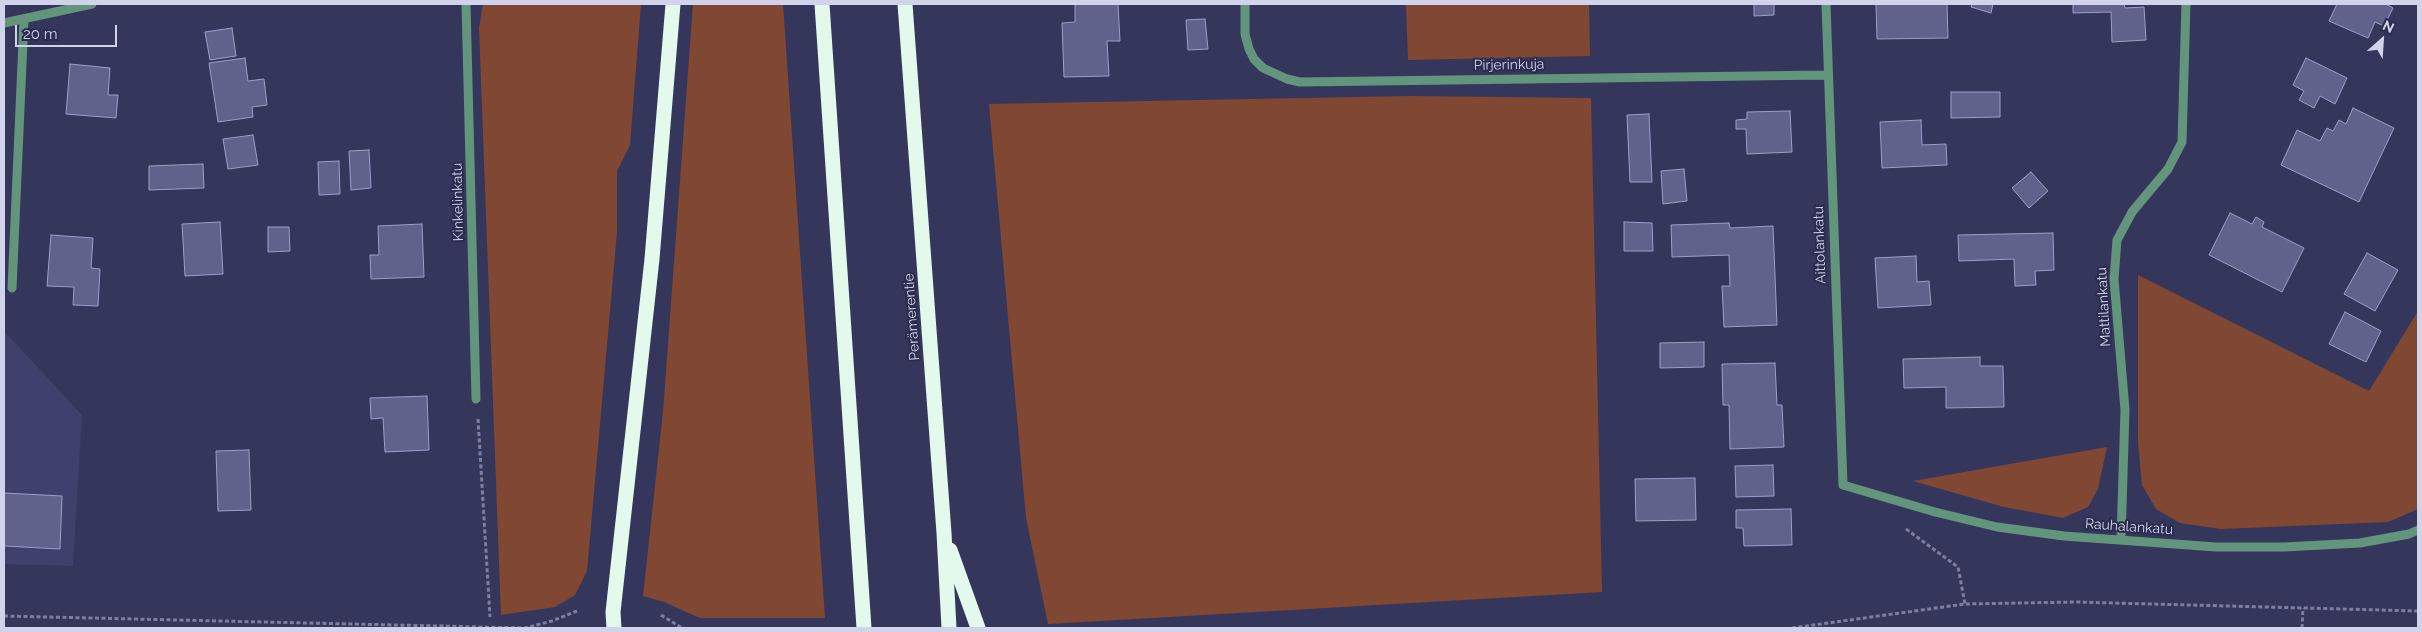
<!DOCTYPE html>
<html>
<head>
<meta charset="utf-8">
<style>
  body { margin:0 }
  #map { position:relative; width:2422px; height:632px; overflow:hidden; background:#35365c; font-family:Raleway,sans-serif }
  canvas { display:block }
  .frame { position:absolute; inset:0; border:5px solid #d1d3eb; pointer-events:none }
  .north { position:absolute; left:2357px; top:15px; width:50px; height:50px; -webkit-text-stroke:4px #2b2c50; paint-order:stroke; rotate:26deg; font-size:14px; font-weight:700; line-height:20px; text-align:center; color:#d1d3eb }
  .north::after { content:''; display:block; margin:auto; width:18px; height:22px; background:#d1d3eb; clip-path:polygon(50% 0,100% 100%,50% 72%,0 100%) }
  .scale { position:absolute; left:15px; top:25px; width:102px; height:22px; box-sizing:border-box; border:2px solid #d1d3eb; border-top:0; padding-left:6px; font-size:15px; line-height:18px; white-space:nowrap; color:#d1d3eb; -webkit-text-stroke:4px #2b2c50; paint-order:stroke }
</style>
</head>
<body>
<div id="map">
<canvas width="2422" height="632"></canvas>
<div class="frame"></div>
<div class="north">N</div>
<div class="scale">20 m</div>
</div>
<script>
const context = document.querySelector('canvas').getContext('2d');
context.lineJoin = 'round';
function fillPath(path, color) { context.fillStyle = color; context.fill(path, 'evenodd'); }
const shape = rows => new Path2D(rows.map(r => 'M' + r).join(''));
function strokePath(path, color, width, dash) { context.strokeStyle = color; context.lineWidth = width; context.lineCap = dash ? 'butt' : 'round'; context.setLineDash(dash || []); context.stroke(path); }
function drawText(font, color, halo, rows, align = 'center') {
  context.font = font + ' Raleway,sans-serif'; context.lineWidth = 4; context.setLineDash([]); context.textBaseline = 'middle'; context.strokeStyle = halo; context.fillStyle = color; for (const [text, x, y, turn = 0] of rows) {
    context.save(); context.translate(x, y); context.rotate((+turn || 0) * Math.PI / 180); context.textAlign = isNaN(turn) ? turn : align; if (halo) context.strokeText(text, 0, 0); context.fillText(text, 0, 0); context.restore();
  }
}
fillPath(shape([
  [4,331,82,415,73,566,4,564]
]), '#3f406b');
fillPath(shape([
  [483,4,641,4,630,145,617,171,617,232,587,571,575,595,555,607,501,615,479,28],
  [693,4,783,4,825,618,700,618,664,602,643,596,663,412],
  [1406,4,1589,4,1590,56,1408,60],
  [1409,96,1591,98,1602,592,1048,624,1026,518,989,104],
  [2138,275,2369,391,2418,311,2418,509,2388,522,2221,529,2180,523,2156,509,2142,485,2138,442],
  [2107,447,2098,489,2088,507,2063,518,2004,507,1913,481]
]), '#804833');
const building = shape([
  [1075,4,1118,4,1120,41,1107,41,1109,76,1064,77,1062,23,1075,22,1075,4],
  [1709,4,1774,4,1774,15,1754,16,1754,4,1709,4],
  [1876,4,1947,4,1948,38,1877,39,1876,4],
  [1972,4,1993,4,1991,13,1971,7,1972,4],
  [2073,4,2124,4,2125,8,2144,7,2146,40,2112,42,2111,12,2073,13,2073,4],
  [2337,4,2386,4,2393,8,2384,26,2375,22,2368,38,2329,21,2337,4],
  [1205,19,1208,49,1188,50,1186,20,1205,19],
  [232,28,236,56,210,60,205,32,232,28],
  [245,58,248,81,264,79,267,105,252,107,253,117,218,122,209,63,245,58],
  [2306,58,2347,78,2335,104,2320,96,2314,108,2299,100,2304,91,2293,85,2306,58],
  [70,64,110,68,108,95,118,95,116,118,66,114,70,64],
  [1951,92,2000,92,2000,117,1951,118,1951,92],
  [2353,108,2394,128,2359,202,2281,165,2297,130,2320,141,2327,128,2333,131,2339,120,2346,124,2353,108],
  [1790,111,1792,152,1747,154,1746,129,1736,129,1736,120,1747,119,1747,112,1790,111],
  [1649,114,1652,182,1630,182,1627,115,1649,114],
  [1921,120,1922,145,1946,144,1947,165,1882,168,1880,122,1921,120],
  [253,135,258,165,228,169,223,139,253,135],
  [369,150,371,188,351,190,349,151,369,150],
  [339,161,340,194,319,195,318,162,339,161],
  [203,164,204,188,149,190,149,166,203,164],
  [1684,169,1687,201,1663,204,1661,171,1684,169],
  [2031,172,2048,191,2029,208,2012,188,2031,172],
  [2230,213,2252,224,2256,217,2264,222,2262,227,2304,248,2282,292,2209,255,2230,213],
  [220,222,223,274,185,276,182,224,220,222],
  [1624,222,1652,223,1653,251,1624,251,1624,222],
  [1729,223,1730,228,1773,226,1777,325,1724,327,1722,286,1730,286,1729,255,1672,257,1671,225,1729,223],
  [422,224,424,277,371,279,370,255,379,255,378,226,422,224],
  [268,227,289,227,290,251,268,252,268,227],
  [2053,233,2054,270,2035,271,2036,285,2015,286,2014,259,1959,261,1958,235,2053,233],
  [51,235,93,238,91,268,100,269,98,306,73,305,74,287,47,286,51,235],
  [2367,253,2398,270,2375,311,2344,294,2367,253],
  [1916,256,1917,282,1929,281,1931,305,1878,308,1875,258,1916,256],
  [2345,312,2381,331,2366,362,2329,344,2345,312],
  [1704,342,1704,367,1660,368,1660,343,1704,342],
  [1980,357,1980,366,2003,366,2004,407,1946,408,1946,387,1904,388,1903,359,1980,357],
  [1775,363,1777,405,1782,405,1784,447,1730,449,1729,405,1723,405,1722,364,1775,363],
  [427,396,429,450,385,452,383,418,371,419,370,398,427,396],
  [249,450,251,510,218,511,216,451,249,450],
  [1773,465,1774,496,1736,497,1735,466,1773,465],
  [1695,478,1696,520,1636,521,1635,479,1695,478],
  [4,493,62,496,60,549,4,546,4,493],
  [1791,509,1792,545,1744,546,1743,528,1736,528,1736,510,1791,509]
]);
fillPath(building, '#60628b');
strokePath(building, '#9b9fcb', 1);
strokePath(shape([
  [478,419,490,617],
  [1906,529,1958,567,1965,604],
  [661,615,682,628],
  [4,616,525,628,552,621,577,611],
  [1792,628,1965,604,2076,602,2418,611],
  [2302,628,2303,608]
]), '#7e7f9f', 3, [4, 2.5]);
strokePath(shape([
  [466,4,476,399],
  [1245,4,1245,34,1249,49,1254,59,1263,68,1287,79,1300,82,1827,75],
  [1826,4,1843,485,1935,512,1997,527,2064,536,2216,547,2284,547,2360,543,2409,534,2418,530],
  [4,23,92,4],
  [12,288,24,19],
  [2121,539,2125,410,2114,279,2117,240,2132,212,2168,169,2182,142,2186,4]
]), '#62957b', 9);
strokePath(shape([
  [822,4,864,628],
  [905,4,944,533,949,628],
  [950,550,978,628],
  [614,628,613,612,652,259,673,4]
]), '#e2f9ec', 15);
drawText('14px', '#d1d3eb', '#2b2c50', [
  ["Pirjerinkuja",1509,65,-1],
  ["Kinkelinkatu",458,202,-91],
  ["Aittolankatu",1820,245,-92],
  ["Mattilankatu",2104,307,-93],
  ["Perämerentie",912,317,-94],
  ["Rauhalankatu",2129,527,4]
]);
</script>
</body>
</html>
